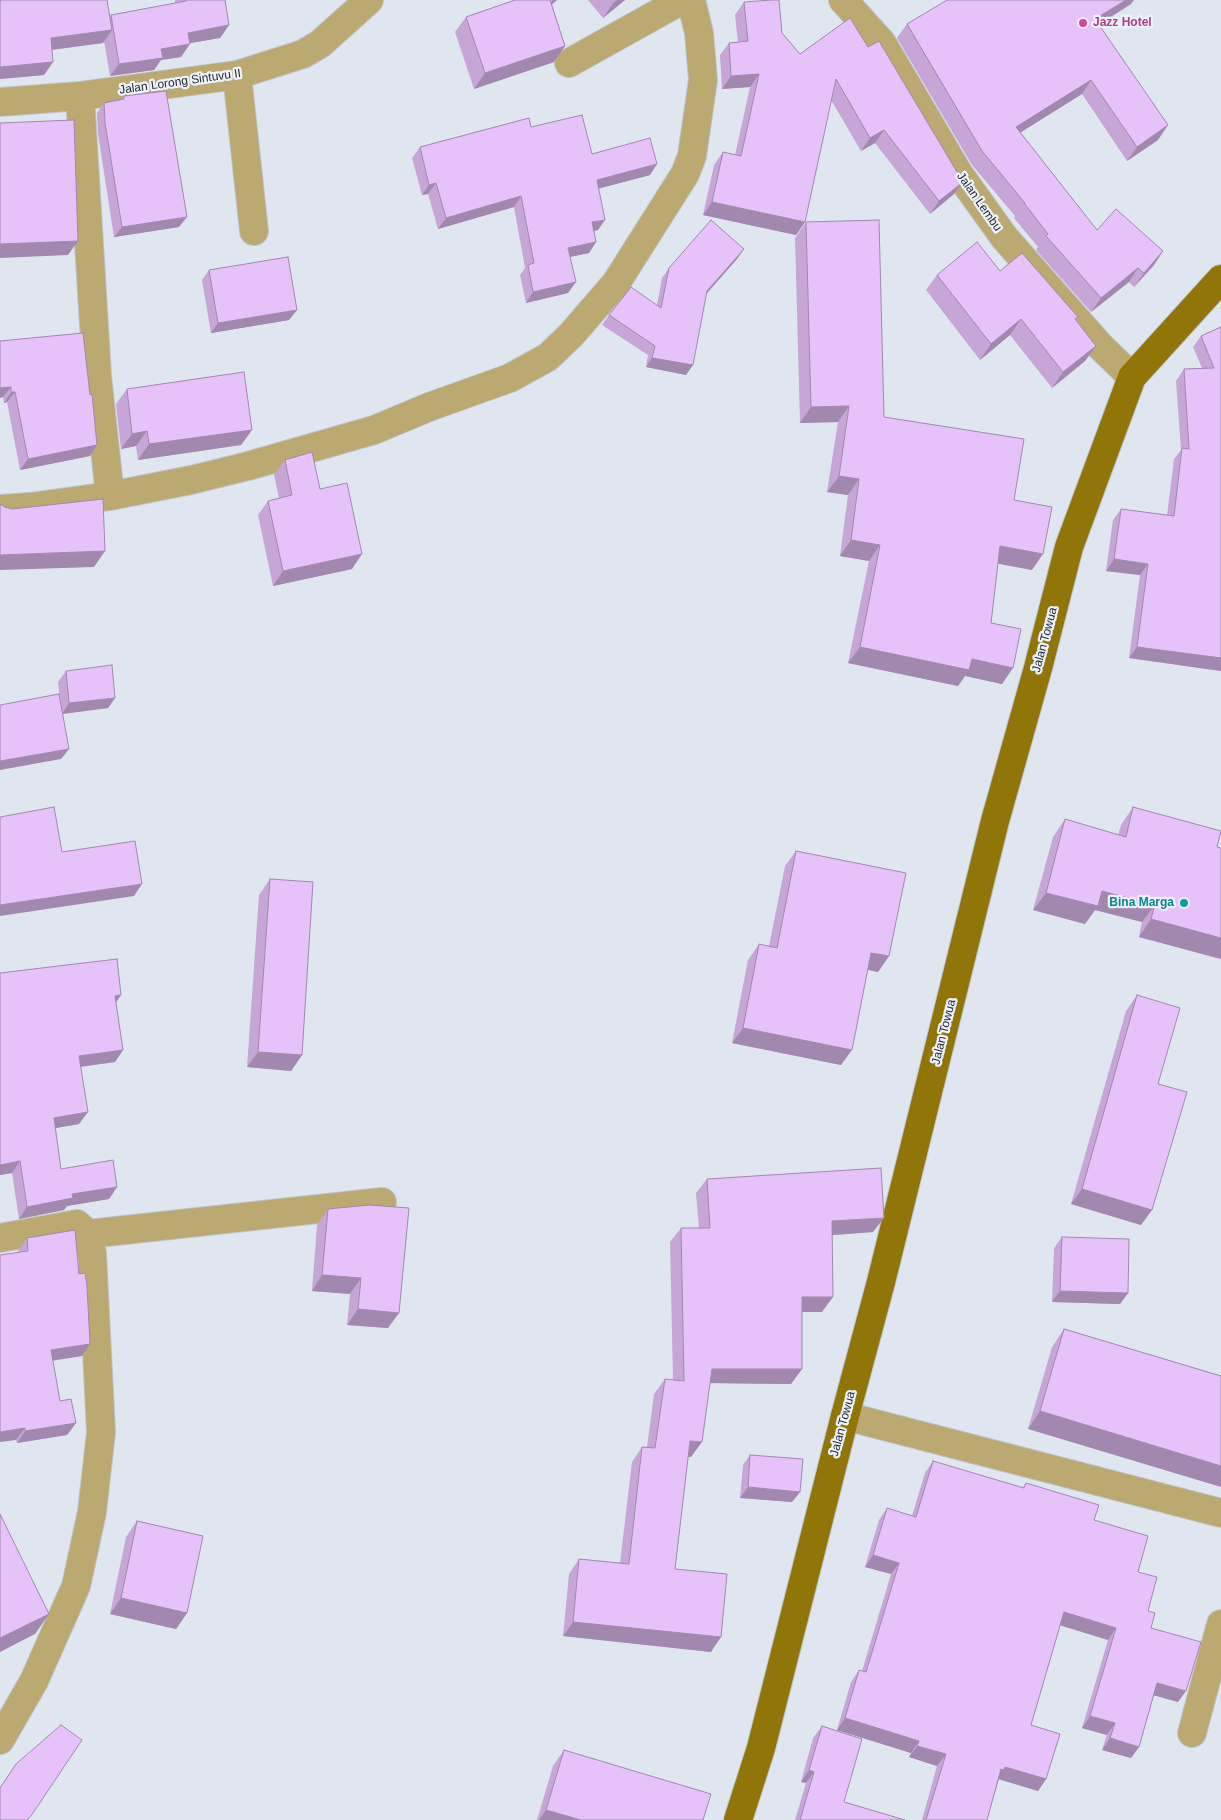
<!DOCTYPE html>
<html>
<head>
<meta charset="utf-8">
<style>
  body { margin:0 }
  canvas { display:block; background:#e0e6ef }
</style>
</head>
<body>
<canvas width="1221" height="1820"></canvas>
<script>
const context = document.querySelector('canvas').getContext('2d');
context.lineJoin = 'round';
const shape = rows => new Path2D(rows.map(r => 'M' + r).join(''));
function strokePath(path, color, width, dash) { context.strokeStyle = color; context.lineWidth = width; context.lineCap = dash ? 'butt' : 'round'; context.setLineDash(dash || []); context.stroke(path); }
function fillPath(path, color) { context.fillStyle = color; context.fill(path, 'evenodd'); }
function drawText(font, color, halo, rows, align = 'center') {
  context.font = font + ' Helvetica,sans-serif'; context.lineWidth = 4.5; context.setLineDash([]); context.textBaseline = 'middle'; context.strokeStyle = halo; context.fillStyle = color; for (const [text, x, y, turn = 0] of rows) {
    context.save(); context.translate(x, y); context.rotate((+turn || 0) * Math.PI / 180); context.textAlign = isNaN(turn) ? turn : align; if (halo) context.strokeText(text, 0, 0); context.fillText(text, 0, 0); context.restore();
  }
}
const minor = shape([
  [843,0,882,43,959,174,1004,237,1099,345,1132,377],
  [569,63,682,0],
  [237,75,254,231],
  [80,96,97,375,110,496],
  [0,102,80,96,237,75,303,54,320,44,369,0],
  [0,509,30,507,110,496,191,480,248,466,374,430,429,407,510,378,548,357,571,335,616,283,685,174,692,156,703,80,699,33,691,0],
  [88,1234,382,1202],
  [0,1238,77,1224,88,1234,92,1253,101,1432,92,1512,76,1586,34,1681,0,1740],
  [845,1416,1221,1513],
  [1192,1733,1221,1624]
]);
const primary = shape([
  [738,1820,761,1748,845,1416,881,1282,995,821,1038,668,1069,547,1132,377,1221,279]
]);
strokePath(minor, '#bfc4cc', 30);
strokePath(primary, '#bfc4cc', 30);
strokePath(minor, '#bca972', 28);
strokePath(primary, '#917508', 28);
fillPath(shape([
  [175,0,225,0,229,25,220,38,190,43,181,57,161,60,154,70,110,76,104,41,103,43,52,50,53,62,44,75,0,79,110,17,111,15,175,3],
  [515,0,557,0,552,5,565,46,554,62,474,89,455,32,466,17],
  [588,0,625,0,603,18],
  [744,2,782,33,800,54,850,18,954,194,930,214,875,143,861,151,831,100,805,222,796,235,703,215,714,165,723,152,735,155,750,87,722,89,720,55,729,43,738,42,735,15],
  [1131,4,1099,25,1158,140,1127,161,1082,94,1020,132,1097,230,1163,251,1154,265,1134,287,1129,282,1091,312,1036,250,1038,247,1014,218,1015,216,972,165,897,38,907,24],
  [124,96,179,227,114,237,98,134,97,113,104,103,121,100],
  [531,127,592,154,650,175,599,188,598,230,594,231,596,242,589,253,570,257,568,293,526,303,520,275,525,268,514,207,438,229,428,194,422,195,412,158,420,147],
  [806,222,884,417,1014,500,1032,570,998,563,991,623,1002,684,965,676,958,686,848,663,869,561,840,556,848,495,827,492,838,422,800,423,795,238],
  [737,259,707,293,686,375,646,367,648,355,602,325,609,315,657,305,662,278,669,268],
  [209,270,297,310,289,320,211,333,202,280],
  [1000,271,1078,317,1076,319,1096,346,1085,361,1052,388,1010,335,980,360,926,290,937,275],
  [1221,327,1221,671,1129,658,1140,575,1106,571,1113,520,1121,509,1167,515,1174,459,1181,450,1176,381,1184,369,1202,368,1193,347,1201,336],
  [0,341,90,456,20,470,7,402,4,403,3,397,0,398],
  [127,389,252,430,241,445,138,460,136,446,121,449,116,404],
  [285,460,320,489,352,569,273,586,258,515,268,501,279,498,274,475],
  [66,671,115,698,108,708,62,714,69,749,61,759,61,709,58,682],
  [1133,807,1217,847,1221,848,1221,959,1139,937,1142,922,1095,910,1085,924,1033,910,1053,837,1065,819,1118,835,1121,825],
  [796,851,889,956,878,972,868,970,841,1065,732,1043,748,960,759,944,769,946,785,866],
  [270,879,302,1055,291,1071,247,1067,259,895],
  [0,973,121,995,116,1002,123,1050,115,1062,81,1067,79,1124,55,1128,61,1169,117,1187,109,1199,67,1206,64,1210,19,1219,12,1173,0,1175],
  [1137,995,1158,1084,1141,1225,1071,1204,1126,1011],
  [707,1179,873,1232,832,1235,822,1312,802,1312,802,1369,791,1384,710,1383,691,1457,688,1457,675,1569,711,1652,563,1636,569,1574,579,1559,620,1563,632,1462,642,1447,647,1447,654,1394,665,1379,673,1380,670,1242,681,1228,699,1228,696,1193],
  [328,1209,388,1328,347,1325,350,1294,312,1291,317,1225],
  [1062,1237,1128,1293,1120,1304,1052,1302,1054,1248],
  [27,1238,82,1356,52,1361,60,1401,76,1423,67,1435,17,1443,16,1440,18,1251],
  [1064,1329,1221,1376,1028,1429,1052,1347],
  [750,1455,800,1492,792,1502,740,1498,743,1465],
  [933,1461,1022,1488,1026,1483,1094,1520,1138,1572,1151,1628,1178,1702,1154,1695,1139,1747,1131,1758,1102,1750,1107,1735,1082,1728,1108,1640,1060,1625,1031,1725,1046,1779,1038,1791,999,1779,987,1820,922,1820,937,1766,909,1757,911,1753,837,1730,851,1682,859,1670,862,1671,891,1574,865,1567,879,1520,887,1508,912,1516,925,1473],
  [137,1521,187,1613,176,1629,110,1614,126,1537],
  [822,1726,844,1802,905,1820,795,1820,806,1783,801,1782,813,1738],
  [564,1750,703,1820,537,1820,553,1766]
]), '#c7a6d7');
fillPath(shape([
  [553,0,557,0,548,7],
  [617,0,625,0,603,18,614,2],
  [1126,0,1134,0,1131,4,1085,33,1095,19],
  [229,25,220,38,179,45,188,33],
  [112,30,103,43,42,51,51,38],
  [190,44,181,57,161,60,154,70,110,76,119,64,161,49],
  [565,46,554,62,474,89,485,73],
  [53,62,44,75,0,79,0,67],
  [759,74,750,87,722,89,731,76],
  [1091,80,1082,94,1007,141,1016,127],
  [1168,125,1158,140,1127,161,1137,147],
  [884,130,875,143,861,151,870,138],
  [657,164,650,175,590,191,597,180],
  [963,182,954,194,930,214,939,201],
  [436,183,428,194,422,195,429,185],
  [521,196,514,207,438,229,446,218],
  [712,202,805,222,796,235,703,215],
  [187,217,179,227,114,237,122,227],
  [605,220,598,230,585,233,592,222],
  [78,241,68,255,0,258,0,244],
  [596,242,589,253,560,259,568,248],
  [744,249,737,259,700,301,707,291],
  [1163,251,1154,265,1134,287,1144,273],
  [1138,268,1129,282,1091,312,1101,298],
  [576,282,568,293,526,303,533,292],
  [297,310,289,320,211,333,218,323],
  [1021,319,1010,335,980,360,991,344],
  [1096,346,1085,361,1052,388,1063,372],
  [652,358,693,365,686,375,646,367],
  [11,387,3,397,0,398,0,388],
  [11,392,15,392,7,402,4,403],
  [849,406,838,422,800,423,811,407],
  [252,430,241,445,138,460,149,444],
  [147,431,136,446,121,449,132,434],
  [97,445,90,456,20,470,28,459],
  [839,476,859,479,848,495,827,492],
  [851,540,880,545,869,561,840,556],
  [1000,546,1043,554,1032,570,989,562],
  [105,551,94,567,0,570,0,555],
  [362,554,352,569,273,586,283,571],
  [1114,559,1148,564,1140,575,1106,571],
  [860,647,972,659,1013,668,1002,684,965,676,958,686,848,663],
  [1137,647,1221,658,1221,671,1129,658],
  [115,698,108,708,62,714,69,703],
  [69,749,61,759,0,770,0,761],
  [142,884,134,896,0,916,0,905],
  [1102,891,1155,905,1142,922,1095,910,1085,924,1033,910,1046,893],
  [1151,919,1221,938,1221,959,1139,937],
  [871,953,889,956,878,972,860,968],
  [121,995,113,1007,115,996],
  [743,1028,852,1050,841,1065,732,1043],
  [123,1050,115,1062,70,1068,79,1056],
  [258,1052,302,1055,291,1071,247,1067],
  [88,1112,79,1124,45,1130,54,1118],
  [20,1161,12,1173,0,1175,0,1165],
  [117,1187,109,1199,67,1206,64,1210,19,1219,27,1207,72,1194],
  [1082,1189,1152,1210,1141,1225,1071,1204],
  [884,1218,873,1232,821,1236,832,1221],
  [322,1275,361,1278,350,1294,312,1291],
  [1060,1291,1128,1293,1120,1304,1052,1302],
  [802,1297,833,1297,822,1312,791,1312],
  [358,1309,399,1313,388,1328,347,1325],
  [90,1344,82,1356,42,1362,51,1350],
  [712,1369,802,1369,791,1384,701,1383],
  [1040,1411,1221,1466,1221,1487,1028,1429],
  [76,1423,67,1435,17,1443,25,1431],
  [25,1428,16,1440,0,1442,0,1432],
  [690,1441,702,1442,691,1457,679,1456],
  [748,1487,800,1492,792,1502,740,1498],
  [873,1555,899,1563,891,1574,865,1567],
  [121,1598,187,1613,176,1629,110,1614],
  [1064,1612,1116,1628,1108,1640,1056,1624],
  [49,1614,35,1634,0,1652,0,1638],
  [573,1622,721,1637,711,1652,563,1636],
  [1157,1683,1186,1691,1178,1702,1149,1694],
  [1090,1716,1115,1723,1107,1735,1082,1728],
  [845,1718,919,1741,911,1753,837,1730],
  [1110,1738,1139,1747,1131,1758,1102,1750],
  [917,1746,946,1754,937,1766,909,1757],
  [1005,1767,1046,1779,1038,1791,998,1779,1001,1769],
  [809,1770,814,1772,806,1783,801,1782],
  [546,1810,581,1820,539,1820]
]), '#a287af');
const building = shape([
  [0,0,107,0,112,30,51,38,53,62,0,67,0,0],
  [186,0,225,0,229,25,188,33,190,44,161,49,163,58,119,64,111,15,186,1,186,0],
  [515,0,550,0,565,46,485,73,466,17,515,0],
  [771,0,779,0,782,33,800,54,850,18,868,47,879,41,963,182,939,201,884,130,870,138,836,79,805,222,712,202,723,152,741,156,759,74,731,76,729,43,748,41,744,2,771,0],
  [947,0,1126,0,1095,19,1168,125,1137,147,1091,80,1016,127,1097,230,1116,209,1163,251,1144,273,1138,268,1101,298,1046,236,1048,234,1024,203,1025,203,982,151,907,24,947,0],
  [166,91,187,217,122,227,105,123,104,103,124,99,124,96,166,91],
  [582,115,592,154,650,138,657,164,597,180,605,220,592,222,596,242,568,248,576,282,533,292,528,265,534,263,521,196,446,218,436,183,429,185,420,147,529,118,531,127,582,115],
  [74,120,78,241,0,244,0,123,74,120],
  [711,220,744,249,707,291,693,365,652,358,655,346,609,315,631,287,661,308,669,268,711,220],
  [879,220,884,417,1024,439,1014,500,1052,507,1043,554,1000,546,991,623,1021,629,1013,668,972,659,969,670,860,647,880,545,851,540,859,479,839,476,849,406,811,407,806,222,879,220],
  [977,242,1000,271,1022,253,1078,317,1075,319,1096,346,1063,372,1021,319,991,344,937,275,977,242],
  [288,257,297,310,218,323,209,270,288,257],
  [1221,327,1221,658,1137,647,1148,564,1114,559,1121,509,1174,516,1182,448,1189,449,1184,369,1214,368,1201,336,1221,327],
  [83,333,90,395,92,394,97,445,28,459,15,392,11,392,11,387,0,388,0,341,83,333],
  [244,372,252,430,149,444,147,431,132,434,127,389,244,372],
  [312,452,320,489,347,483,362,554,283,571,268,501,292,495,285,460,312,452],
  [103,499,105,551,0,555,0,504,5,507,12,509,103,499],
  [112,665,115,698,69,703,66,671,112,665],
  [59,694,69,749,0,761,0,705,59,694],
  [54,807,62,852,135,841,142,884,0,905,0,817,54,807],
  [1133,807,1221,831,1217,847,1221,848,1221,938,1151,919,1155,905,1102,891,1098,906,1046,893,1065,819,1126,837,1133,807],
  [796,851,906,873,889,956,871,953,852,1050,743,1028,759,944,777,948,796,851],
  [270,879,313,882,302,1055,258,1052,270,879],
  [117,959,121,995,115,996,123,1050,79,1056,88,1112,54,1118,61,1169,113,1160,117,1187,72,1194,73,1198,27,1207,20,1161,0,1165,0,973,117,959],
  [1137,995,1180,1008,1158,1084,1187,1092,1152,1210,1082,1189,1137,995],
  [881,1168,884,1218,832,1221,833,1297,802,1297,802,1369,712,1369,702,1442,690,1441,675,1569,727,1574,721,1637,573,1622,579,1559,629,1564,642,1447,655,1448,665,1379,684,1381,681,1228,710,1228,707,1179,881,1168],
  [369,1205,409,1208,399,1313,358,1309,361,1278,322,1275,328,1209,369,1205],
  [75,1230,79,1274,85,1273,87,1286,90,1344,51,1350,60,1401,71,1399,76,1423,25,1431,25,1428,0,1432,0,1255,28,1251,27,1238,75,1230],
  [1062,1237,1129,1239,1128,1293,1060,1291,1062,1237],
  [1064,1329,1221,1376,1221,1466,1040,1411,1064,1329],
  [750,1455,803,1459,800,1492,748,1487,750,1455],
  [933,1461,1024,1488,1026,1483,1099,1505,1094,1520,1148,1536,1138,1572,1157,1577,1148,1611,1155,1613,1151,1628,1201,1642,1186,1691,1157,1683,1139,1747,1110,1738,1115,1723,1090,1716,1116,1628,1064,1612,1031,1725,1060,1734,1046,1779,1005,1767,1004,1770,1001,1769,987,1820,926,1820,946,1754,917,1746,919,1741,845,1718,859,1670,866,1672,899,1563,873,1555,887,1508,916,1517,933,1461],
  [0,1514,49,1614,0,1638,0,1514],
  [137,1521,203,1536,187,1613,121,1598,137,1521],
  [61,1725,82,1740,31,1816,27,1820,0,1820,0,1788,16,1764,61,1725],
  [822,1726,862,1739,844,1802,905,1820,800,1820,814,1772,809,1770,822,1726],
  [564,1750,711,1794,703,1820,581,1820,546,1810,564,1750]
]);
fillPath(building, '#e7c1fa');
strokePath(building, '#a287af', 1);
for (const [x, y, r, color] of [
  [1083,23,5,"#d1479c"],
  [1184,903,5,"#0f9aa8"]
]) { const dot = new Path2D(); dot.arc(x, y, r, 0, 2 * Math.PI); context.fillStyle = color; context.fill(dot); strokePath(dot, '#edf3fd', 2); }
drawText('bold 12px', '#b23c85', '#edf3fd', [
  ["Jazz Hotel",1093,23]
], 'left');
drawText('12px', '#26282c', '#edf3fd', [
  ["Jalan Lorong Sintuvu II",180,82,-8],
  ["Jalan Lembu",979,202,55],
  ["Jalan Towua",1045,640,-75],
  ["Jalan Towua",944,1032,-76],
  ["Jalan Towua",843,1424,-75]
]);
drawText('bold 12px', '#0d838f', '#edf3fd', [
  ["Bina Marga",1174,903]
], 'right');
</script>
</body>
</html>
